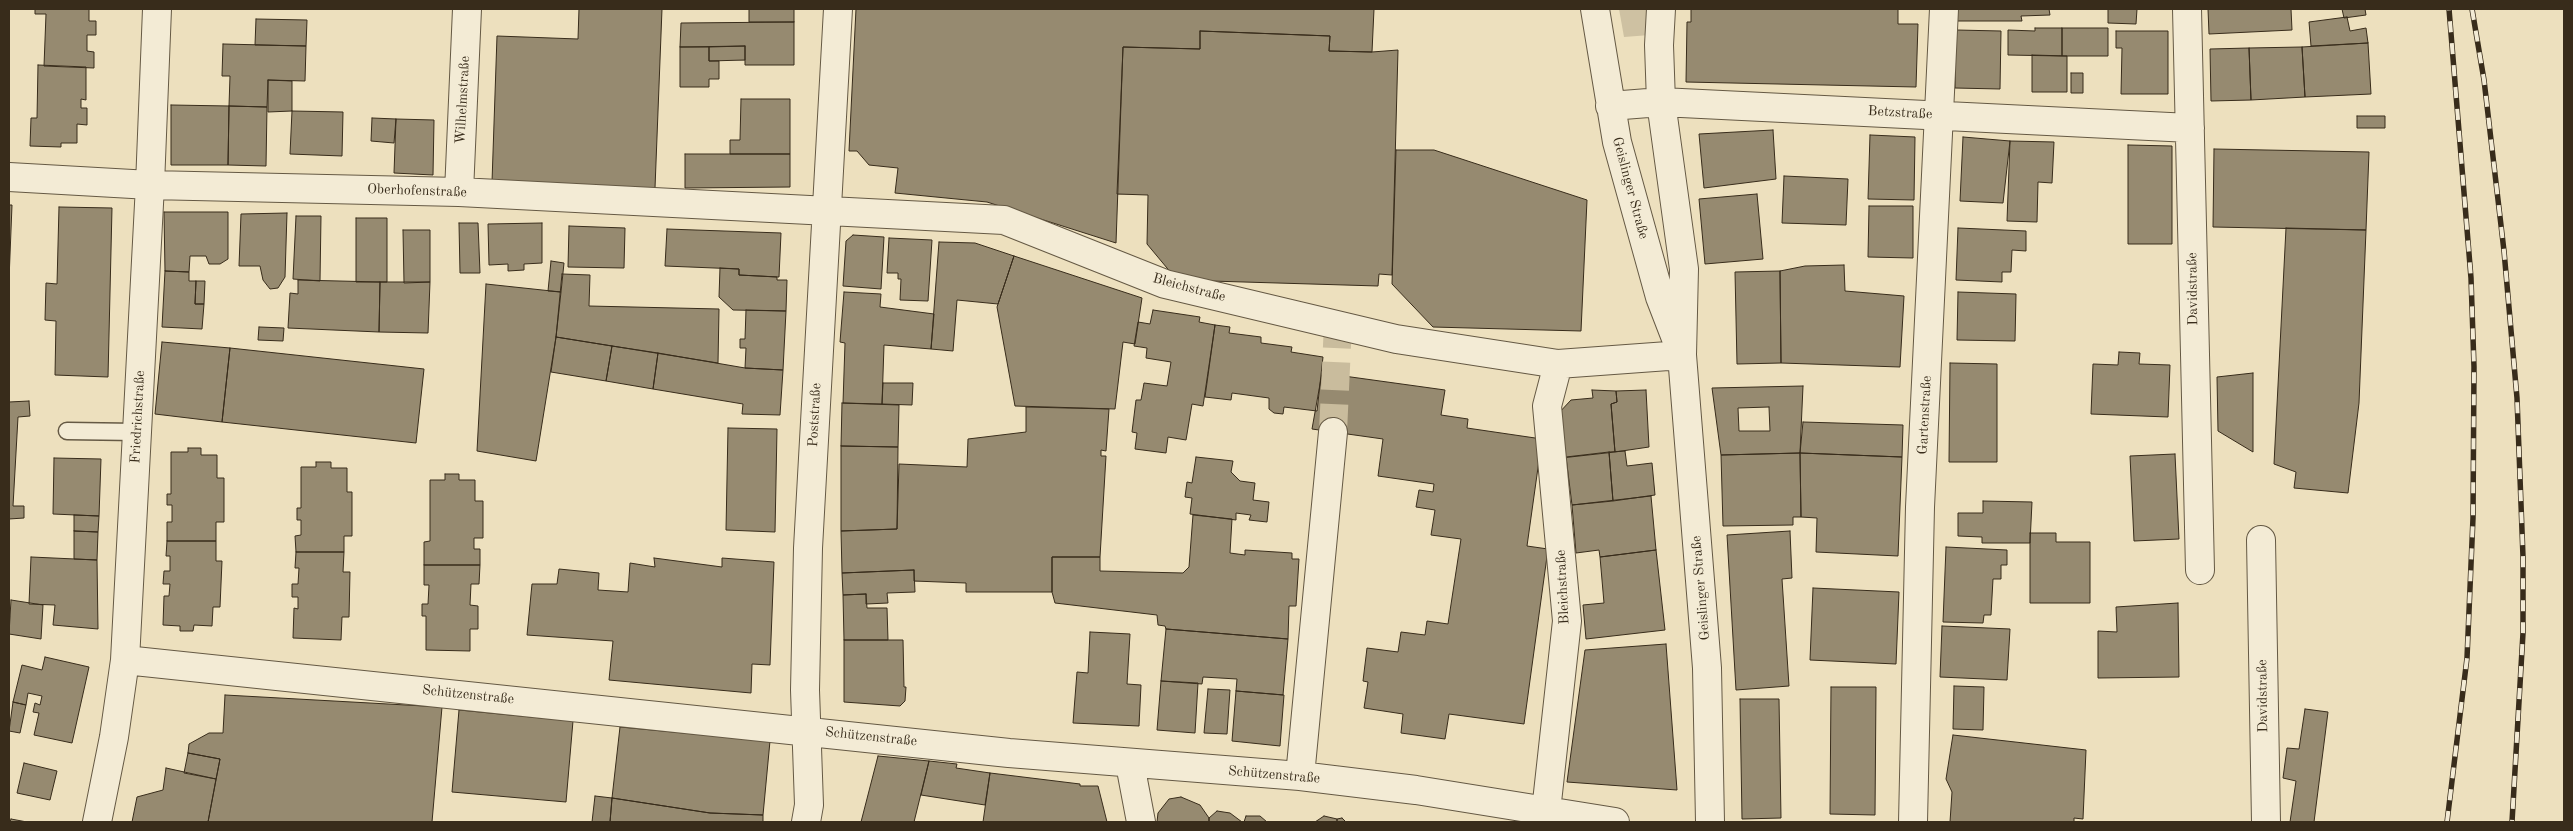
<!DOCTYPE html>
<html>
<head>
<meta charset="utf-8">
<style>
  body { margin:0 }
  #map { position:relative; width:2573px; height:831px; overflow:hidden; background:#ede0be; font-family:"Old Standard TT",serif }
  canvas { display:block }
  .frame { position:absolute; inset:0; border:10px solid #382c1b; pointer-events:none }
</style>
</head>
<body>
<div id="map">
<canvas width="2573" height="831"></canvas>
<div class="frame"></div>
</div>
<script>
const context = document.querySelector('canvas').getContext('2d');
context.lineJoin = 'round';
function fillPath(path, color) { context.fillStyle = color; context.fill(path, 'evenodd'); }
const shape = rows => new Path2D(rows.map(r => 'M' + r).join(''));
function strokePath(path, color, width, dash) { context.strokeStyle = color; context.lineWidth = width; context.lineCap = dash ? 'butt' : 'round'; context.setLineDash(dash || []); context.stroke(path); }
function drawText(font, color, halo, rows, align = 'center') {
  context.font = font + ' "Old Standard TT",serif'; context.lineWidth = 4; context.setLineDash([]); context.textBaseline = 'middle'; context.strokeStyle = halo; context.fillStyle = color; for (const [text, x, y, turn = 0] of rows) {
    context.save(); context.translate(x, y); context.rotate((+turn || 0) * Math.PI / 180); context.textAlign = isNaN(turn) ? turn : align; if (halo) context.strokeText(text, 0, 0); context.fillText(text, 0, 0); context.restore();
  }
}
fillPath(shape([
  [1619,9,1649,9,1650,35,1624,37]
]), '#cec1a2');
const building = shape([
  [35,9,89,9,89,21,96,21,96,35,87,35,87,51,94,52,94,68,44,66,46,14,35,14,35,9],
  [579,9,662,9,655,188,492,182,497,36,578,39,579,9],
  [749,9,794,9,794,22,749,22,749,9],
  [856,9,1374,9,1372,52,1329,51,1330,36,1200,31,1200,49,1123,47,1116,243,987,202,895,193,898,168,869,165,857,151,849,151,856,9],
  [1691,9,1898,9,1898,24,1918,24,1916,87,1686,82,1687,22,1691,22,1691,9],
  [1957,9,2049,9,2050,15,2021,16,2022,21,1957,21,1957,9],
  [2108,9,2137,9,2136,24,2108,23,2108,9],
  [2208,9,2291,9,2292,30,2209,34,2208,9],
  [2342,9,2365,9,2366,15,2344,18,2342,9],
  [2347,17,2350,31,2366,28,2368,43,2311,46,2309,22,2347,17],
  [256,19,307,20,306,46,255,45,256,19],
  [794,22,794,65,745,65,745,46,680,47,681,23,794,22],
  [2035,28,2062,28,2062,56,2008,55,2008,30,2035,31,2035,28],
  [2062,28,2108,28,2108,56,2062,56,2062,28],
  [1956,30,2001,31,2000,89,1955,88,1956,30],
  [1200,31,1330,36,1329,51,1372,52,1398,50,1392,275,1379,274,1378,286,1177,280,1147,244,1148,195,1117,194,1123,47,1200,49,1200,31],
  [2116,31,2168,31,2168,94,2121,94,2122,48,2116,48,2116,31],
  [2368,43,2371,94,2305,97,2302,47,2368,43],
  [223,44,306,46,305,81,268,80,267,107,229,106,230,76,222,76,223,44],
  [745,46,745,60,709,61,709,47,745,46],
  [680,47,709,47,709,61,719,61,719,79,709,79,709,87,680,87,680,47],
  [2302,47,2305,97,2251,100,2249,48,2302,47],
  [2249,48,2251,100,2211,101,2210,49,2249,48],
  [2032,55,2067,56,2067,92,2032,92,2032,55],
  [38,65,86,67,86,100,81,99,81,108,87,108,87,125,77,124,77,143,61,143,61,147,30,146,31,118,37,118,38,65],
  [2071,73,2083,73,2083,93,2071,93,2071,73],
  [268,80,292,81,292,111,268,112,268,80],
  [741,99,790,99,790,154,730,154,730,140,740,140,741,99],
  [171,105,229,106,228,165,171,165,171,105],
  [229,106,267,107,266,166,228,165,229,106],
  [292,111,343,112,342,156,290,154,292,111],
  [2357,116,2385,116,2385,128,2357,128,2357,116],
  [372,118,396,119,394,143,371,141,372,118],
  [396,119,434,120,433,175,394,173,396,119],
  [1773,130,1776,179,1704,188,1699,134,1773,130],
  [1870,135,1915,137,1914,200,1868,199,1870,135],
  [1963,137,2010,141,2003,203,1960,201,1963,137],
  [2010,141,2054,142,2052,183,2038,182,2037,222,2007,221,2010,141],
  [2128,145,2172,146,2172,244,2128,244,2128,145],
  [2214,149,2369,152,2366,230,2213,227,2214,149],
  [1396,150,1434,150,1587,200,1581,331,1433,327,1392,284,1396,150],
  [685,154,790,154,790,187,685,188,685,154],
  [1784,176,1848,179,1846,225,1782,223,1784,176],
  [1757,194,1763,259,1705,264,1699,199,1757,194],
  [9,205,12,205,9,280,9,205],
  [1869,206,1913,206,1913,258,1868,257,1869,206],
  [59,207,112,208,108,377,55,375,56,321,45,320,46,283,57,284,59,207],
  [164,212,228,212,228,259,220,264,209,264,206,256,190,256,189,272,165,271,164,212],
  [287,213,285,277,278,288,270,289,263,280,260,266,239,266,241,214,287,213],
  [296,216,321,216,320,281,293,279,296,216],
  [356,218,387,218,387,282,356,282,356,218],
  [459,223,478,223,480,273,460,273,459,223],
  [542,223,542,263,524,264,524,270,508,271,508,264,489,265,488,224,542,223],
  [569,226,625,228,624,268,568,267,569,226],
  [1958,228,2026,231,2026,251,2012,250,2011,272,2002,272,2002,282,1956,280,1958,228],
  [2286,228,2366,230,2359,403,2348,493,2294,488,2296,472,2274,464,2286,228],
  [667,229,781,233,779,277,739,275,739,269,665,266,667,229],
  [403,230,430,230,430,282,404,283,403,230],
  [853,235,884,237,881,289,843,286,846,241,853,235],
  [889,238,932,240,928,301,900,300,901,279,898,279,898,273,887,273,889,238],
  [939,242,975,243,1014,256,998,304,957,300,953,351,931,349,939,242],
  [1014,256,1142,298,1135,344,1123,342,1115,409,1015,406,997,307,1014,256],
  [551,261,564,263,561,292,548,291,551,261],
  [1844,265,1845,291,1904,296,1900,367,1781,363,1780,271,1805,266,1844,265],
  [720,268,739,269,739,275,777,277,777,280,787,280,786,311,733,310,719,297,720,268],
  [165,271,189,272,189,281,196,281,195,304,204,304,202,329,162,327,165,271],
  [1780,271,1781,363,1737,364,1735,272,1780,271],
  [562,274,590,275,589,306,719,309,718,363,556,337,562,274],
  [298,280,380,282,379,332,288,328,290,293,298,294,298,280],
  [196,281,205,281,204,304,195,304,196,281],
  [380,282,430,282,428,333,379,332,380,282],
  [486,284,561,292,556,337,536,461,477,451,486,284],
  [844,292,881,294,880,307,934,314,931,349,884,345,882,404,843,403,845,343,840,342,844,292],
  [1958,292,2016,294,2015,341,1957,340,1958,292],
  [746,310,786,311,783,370,745,368,746,348,740,348,740,339,745,339,746,310],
  [1153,310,1200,317,1199,322,1215,325,1203,406,1192,404,1186,440,1168,437,1166,453,1135,449,1137,433,1132,432,1136,400,1141,400,1144,383,1167,386,1171,362,1146,358,1147,348,1134,346,1138,322,1150,324,1153,310],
  [1215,325,1230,327,1229,333,1261,337,1261,343,1292,347,1291,352,1323,357,1317,411,1284,407,1283,414,1274,413,1269,409,1269,398,1232,393,1231,400,1205,397,1215,325],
  [259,327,284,328,283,341,258,340,259,327],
  [556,337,612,346,606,381,551,372,556,337],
  [162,342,230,348,222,422,155,414,162,342],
  [612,346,658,353,653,389,606,381,612,346],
  [230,348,424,369,416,443,222,422,230,348],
  [2119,352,2140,353,2139,364,2170,365,2168,417,2091,414,2093,364,2118,365,2119,352],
  [658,353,745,368,783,370,780,415,742,414,743,404,653,389,658,353],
  [1950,363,1997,364,1997,462,1949,462,1950,363],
  [1322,373,1445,390,1441,415,1468,419,1467,428,1542,439,1527,546,1548,549,1524,724,1449,714,1445,739,1401,733,1403,714,1364,708,1368,682,1363,681,1367,648,1398,652,1401,632,1425,635,1427,621,1448,624,1461,539,1431,535,1435,510,1416,507,1419,490,1433,492,1434,484,1378,476,1383,439,1312,429,1322,373],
  [2253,373,2253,452,2218,431,2217,377,2253,373],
  [883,383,913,383,912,405,882,404,883,383],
  [1803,386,1800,453,1721,455,1712,388,1803,386],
  [1769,407,1770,431,1739,431,1738,408,1769,407],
  [1592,390,1616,391,1617,402,1611,404,1615,452,1561,458,1557,415,1571,400,1593,398,1592,390],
  [1646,390,1649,447,1615,452,1611,404,1617,402,1616,391,1646,390],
  [29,401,30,416,18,417,13,506,24,506,24,518,9,519,9,402,29,401],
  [842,403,899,405,898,447,841,446,842,403],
  [1026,407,1109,409,1106,451,1101,450,1101,456,1106,456,1100,557,1052,557,1052,592,966,592,966,583,914,581,914,570,842,573,841,531,897,529,899,464,967,467,968,439,1026,432,1026,407],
  [1803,422,1903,425,1902,457,1800,453,1803,422],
  [728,428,777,429,775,532,726,530,728,428],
  [841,446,898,447,897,529,841,531,841,446],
  [188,448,201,448,201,455,217,455,217,478,224,478,224,522,216,522,216,541,167,541,167,522,172,522,172,505,167,505,167,494,171,494,171,452,188,452,188,448],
  [1625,451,1627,466,1652,463,1655,495,1613,501,1609,452,1625,451],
  [1609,452,1613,501,1572,505,1566,457,1609,452],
  [1800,453,1902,457,1898,556,1816,552,1817,518,1801,517,1800,453],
  [1800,453,1801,517,1793,517,1793,525,1723,526,1721,455,1800,453],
  [2175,454,2179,539,2134,541,2130,456,2175,454],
  [1196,457,1233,461,1231,472,1240,481,1255,483,1253,500,1269,502,1267,522,1249,520,1251,515,1236,513,1236,520,1190,514,1192,498,1185,497,1187,482,1192,483,1196,457],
  [54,458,101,459,99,516,53,514,54,458],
  [316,462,331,462,331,468,347,468,347,492,352,492,352,536,344,536,344,552,296,552,295,536,301,535,301,520,297,520,297,508,301,508,301,467,316,467,316,462],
  [445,474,459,474,459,480,475,480,475,501,483,501,483,538,474,538,474,549,480,549,480,565,424,565,424,542,430,541,430,480,445,480,445,474],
  [1651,496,1656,550,1600,557,1599,550,1576,553,1572,505,1651,496],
  [1983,501,2032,502,2030,543,1982,543,1982,537,1958,536,1958,513,1983,513,1983,501],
  [74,515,99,516,98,532,74,531,74,515],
  [1193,515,1232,519,1230,553,1245,555,1245,550,1292,553,1292,559,1299,559,1296,606,1289,606,1288,639,1166,629,1165,626,1158,625,1157,615,1055,603,1052,592,1052,557,1100,557,1100,571,1183,573,1189,567,1193,515],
  [74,531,98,532,97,560,74,559,74,531],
  [1790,531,1792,578,1782,579,1789,686,1736,690,1727,535,1790,531],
  [2030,533,2056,533,2056,542,2090,542,2090,603,2030,603,2030,533],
  [167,541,216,541,216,561,222,561,220,607,213,607,212,626,194,625,193,631,180,631,180,626,163,625,164,596,169,596,170,584,163,584,164,571,170,571,170,556,166,556,167,541],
  [1946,547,2007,550,2007,565,2001,565,2001,579,1993,579,1991,615,1984,615,1983,623,1943,622,1946,547],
  [1656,550,1665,630,1586,639,1583,605,1604,603,1600,557,1656,550],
  [296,552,344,552,343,572,350,572,349,617,342,617,341,640,293,638,294,608,298,609,298,597,292,597,292,584,298,584,299,568,295,568,296,552],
  [31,557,97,560,98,629,53,625,55,605,29,604,31,557],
  [654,558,722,567,722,558,774,562,770,665,752,664,751,693,609,680,613,641,527,635,532,584,557,584,559,569,599,573,598,590,628,592,630,563,655,567,654,558],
  [424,565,480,565,479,584,471,584,470,605,478,606,478,629,470,629,470,651,426,650,426,616,422,616,422,604,428,604,429,585,424,585,424,565],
  [914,570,915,592,887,593,888,603,866,604,866,594,843,595,842,573,914,570],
  [1813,588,1899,592,1896,664,1810,660,1813,588],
  [866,594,867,608,887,608,888,640,844,640,843,595,866,594],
  [11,600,43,605,41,639,9,634,11,600],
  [2178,603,2179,677,2098,678,2098,631,2117,632,2116,607,2178,603],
  [1942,626,2010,629,2007,680,1940,677,1942,626],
  [1166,629,1288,639,1283,695,1236,691,1237,679,1203,677,1202,684,1161,681,1166,629],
  [1090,632,1130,634,1127,684,1141,685,1139,726,1073,723,1077,672,1088,673,1090,632],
  [844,640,903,640,904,687,906,687,905,701,900,706,844,702,844,640],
  [1666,644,1677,790,1567,782,1585,650,1666,644],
  [45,657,89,667,72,743,34,735,39,713,33,712,35,703,40,705,42,696,28,693,26,705,13,702,22,665,42,670,45,657],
  [1161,681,1198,683,1195,733,1157,730,1161,681],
  [1954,686,1984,687,1983,730,1953,729,1954,686],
  [1831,687,1876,687,1875,815,1830,814,1831,687],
  [1208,689,1230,690,1227,734,1204,733,1208,689],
  [1236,691,1284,695,1280,746,1232,741,1236,691],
  [225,695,442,707,432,822,208,822,220,759,188,753,189,744,209,733,223,733,225,695],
  [1740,699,1779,699,1781,818,1742,819,1740,699],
  [13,702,26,705,20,733,9,731,13,702],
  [2305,709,2328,712,2314,822,2290,822,2296,781,2283,778,2287,748,2299,749,2305,709],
  [459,710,573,721,566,802,452,792,459,710],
  [620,727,770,741,763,815,710,813,612,798,620,727],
  [1953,735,2086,750,2083,819,2074,818,2074,822,1950,822,1952,792,1946,779,1953,735],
  [188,753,220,759,216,779,184,773,188,753],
  [878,756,929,761,914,822,861,822,878,756],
  [929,761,957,764,956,768,990,773,985,805,921,795,929,761],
  [24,763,57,771,50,800,17,793,24,763],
  [166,768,216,779,208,822,132,822,137,797,163,790,166,768],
  [990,773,1080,784,1080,786,1098,786,1107,822,983,822,990,773],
  [595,796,612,798,610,822,592,822,595,796],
  [1181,797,1200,805,1209,818,1209,822,1157,822,1158,813,1169,799,1181,797],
  [612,798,710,813,763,815,763,822,610,822,612,798],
  [1217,811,1230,813,1242,822,1209,822,1209,818,1217,811],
  [1246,816,1260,816,1267,822,1244,822,1246,816],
  [1324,816,1337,819,1337,822,1315,822,1324,816],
  [1342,818,1346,822,1337,822,1337,819,1342,818],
  [11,819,27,822,10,822,11,819]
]);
fillPath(building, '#968a70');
strokePath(building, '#382c1b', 1);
strokePath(shape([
  [1333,432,1338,324]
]), '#c9bc9d', 28, [28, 14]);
const lane = shape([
  [67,431,137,432]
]);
const street = shape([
  [1595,9,1617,142,1660,297,1677,341],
  [1661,9,1659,45,1661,102,1684,269,1682,355,1707,668,1710,822],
  [2187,9,2200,570],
  [1610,106,1661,102,2190,128],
  [9,177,150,185,459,192,1004,220,1165,284,1396,339,1558,364,1682,355],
  [459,192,467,9],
  [2261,540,2266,822],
  [125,660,1009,753,1300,776,1416,790,1615,822],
  [1130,764,1141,822],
  [1300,776,1333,432],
  [1546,811,1567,621,1547,406,1558,364],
  [97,822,114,737,125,660,150,185,157,9],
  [806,822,809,805,805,690,808,548,838,9],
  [1913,822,1920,507,1944,9]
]);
strokePath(lane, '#655944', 19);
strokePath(street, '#655944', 30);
strokePath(lane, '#f3ebd5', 16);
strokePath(street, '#f3ebd5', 28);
const rail = shape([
  [2472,9,2484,80,2504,251,2517,398,2523,557,2523,633,2512,822],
  [2447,822,2467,658,2473,518,2474,367,2471,278,2449,9]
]);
strokePath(rail, '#382c1b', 5.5);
strokePath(rail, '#f3ebd5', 4, [11]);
drawText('14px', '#382c1b', '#f3ebd5', [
  ["Wilhelmstraße",463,100,-87],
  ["Betzstraße",1900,113,3],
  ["Geislinger Straße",1630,188,75],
  ["Oberhofenstraße",417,191,2],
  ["Bleichstraße",1189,288,15],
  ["Davidstraße",2193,289,-91],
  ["Poststraße",815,415,-87],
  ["Gartenstraße",1925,415,-87],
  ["Friedrichstraße",138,417,-87],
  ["Bleichstraße",1563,587,-93],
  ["Geislinger Straße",1701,588,-95],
  ["Schützenstraße",468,695,6],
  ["Davidstraße",2263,696,-91],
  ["Schützenstraße",871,737,6],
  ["Schützenstraße",1274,775,5]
]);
</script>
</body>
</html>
